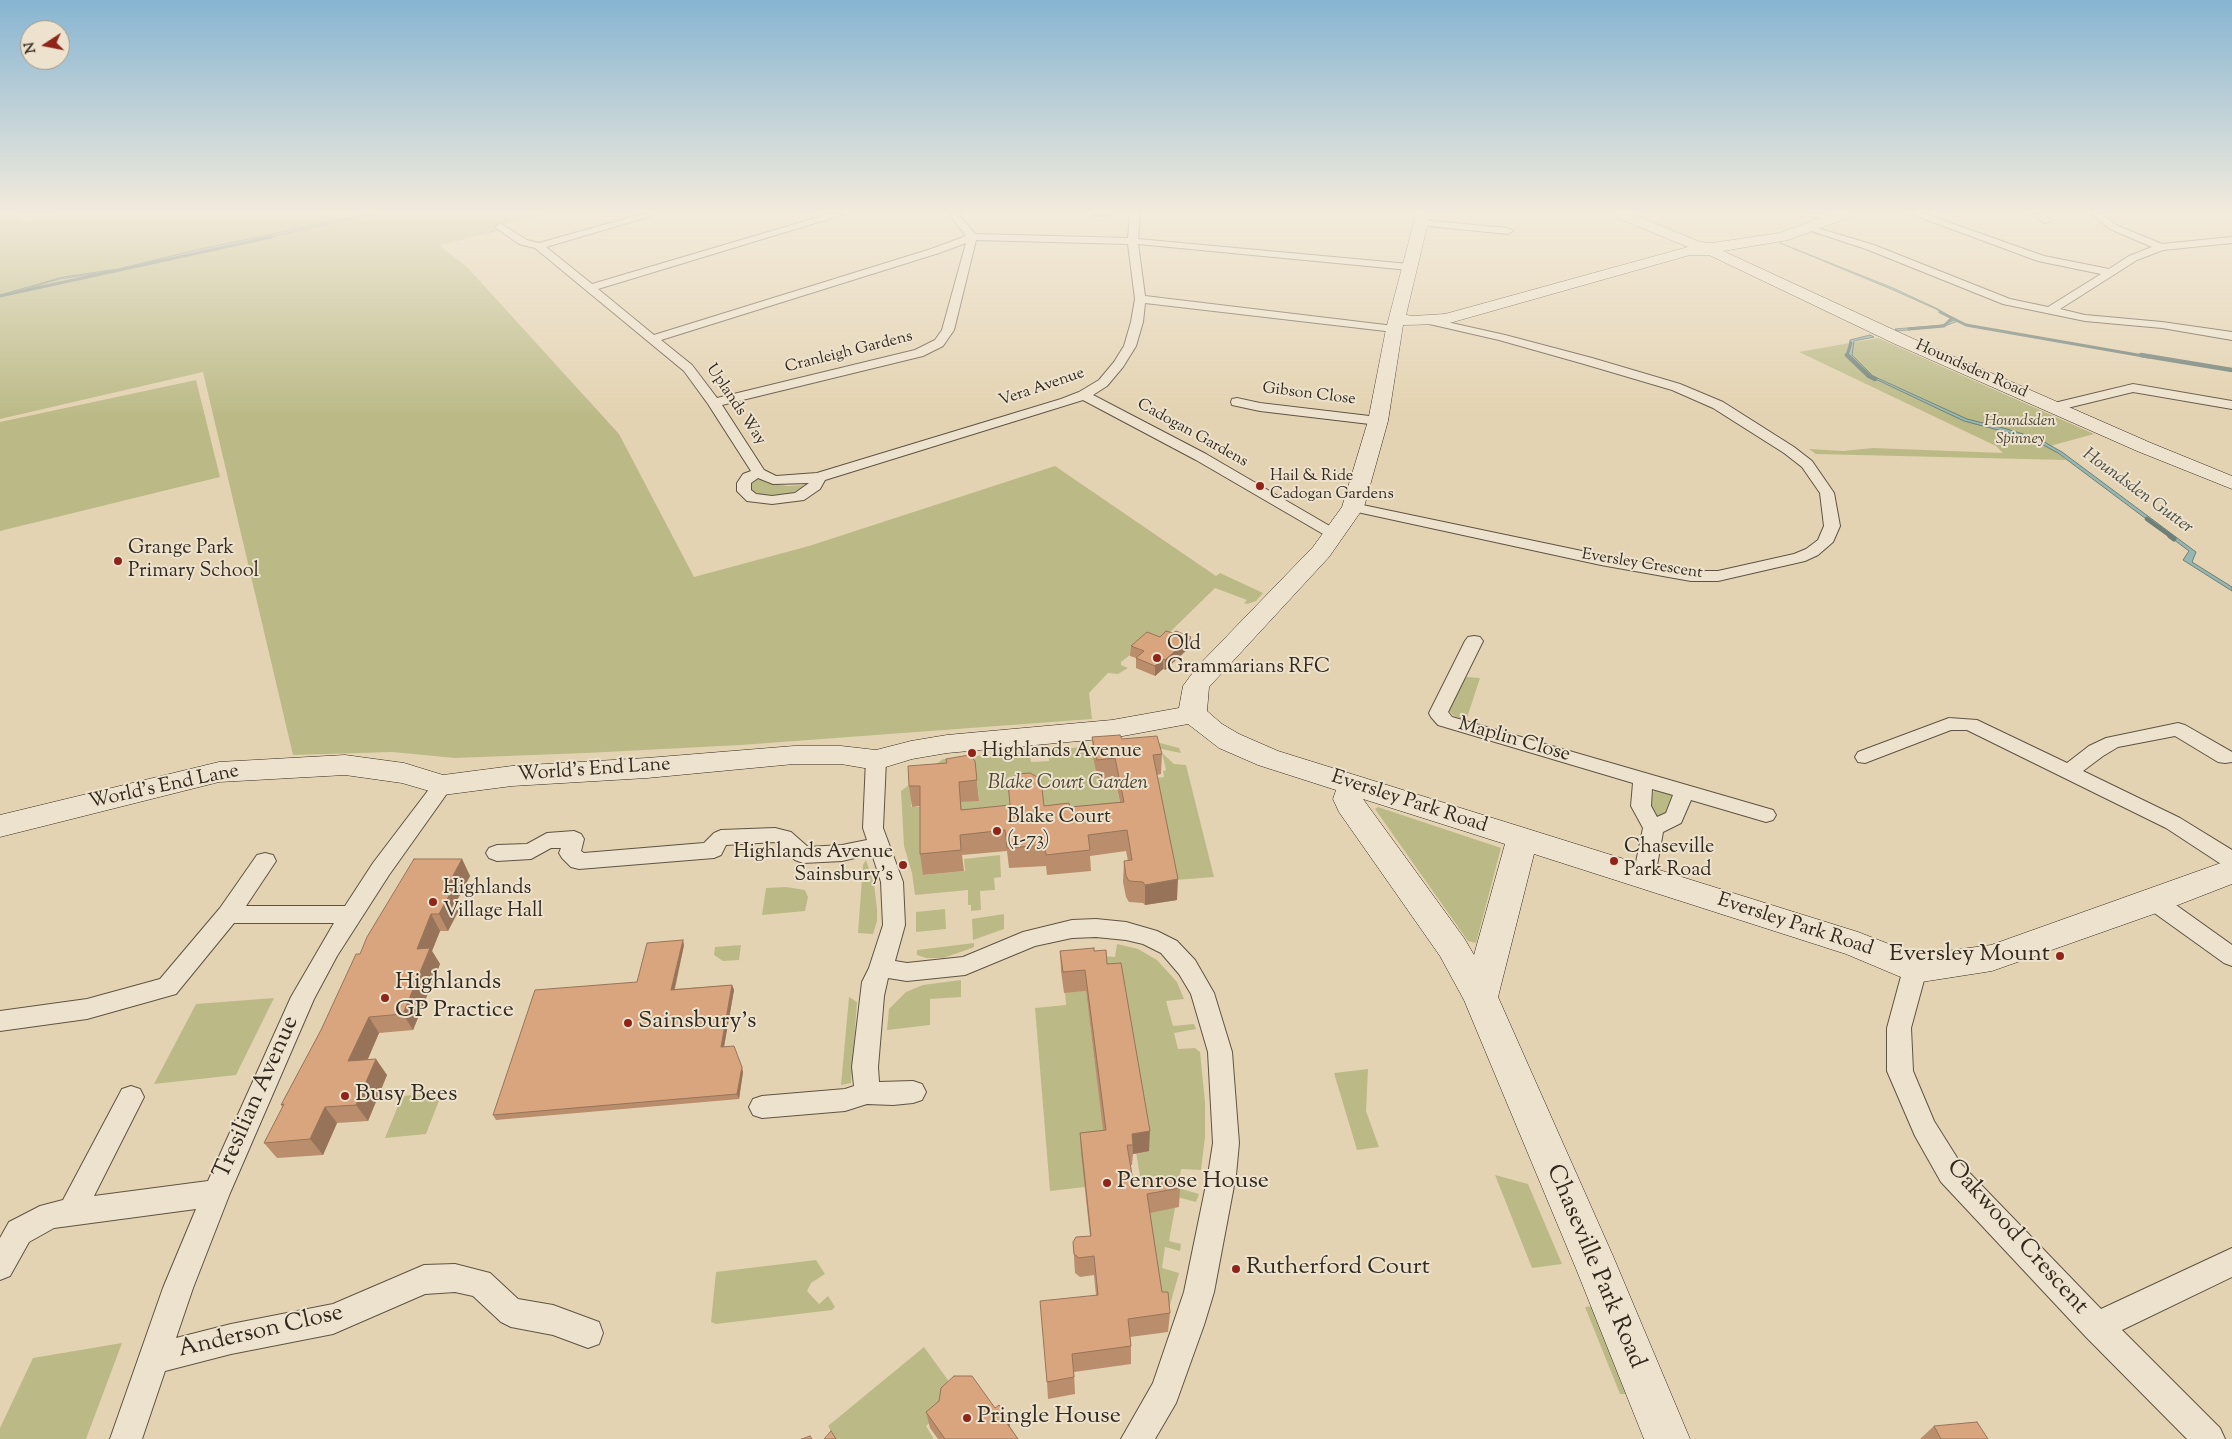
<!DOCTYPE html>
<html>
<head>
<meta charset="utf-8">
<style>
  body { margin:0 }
  #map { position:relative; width:2232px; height:1439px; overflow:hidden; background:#e4d3b2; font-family:"Sorts Mill Goudy",serif }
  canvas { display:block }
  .north { position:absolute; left:20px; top:20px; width:50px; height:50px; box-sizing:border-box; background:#ede2cd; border:1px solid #a39887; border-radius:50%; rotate:259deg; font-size:14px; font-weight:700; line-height:20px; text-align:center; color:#332a1f }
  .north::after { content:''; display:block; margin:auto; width:18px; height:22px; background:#8f2418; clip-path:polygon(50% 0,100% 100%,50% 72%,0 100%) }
</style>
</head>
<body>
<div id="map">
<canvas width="2232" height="1439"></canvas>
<div class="north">N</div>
</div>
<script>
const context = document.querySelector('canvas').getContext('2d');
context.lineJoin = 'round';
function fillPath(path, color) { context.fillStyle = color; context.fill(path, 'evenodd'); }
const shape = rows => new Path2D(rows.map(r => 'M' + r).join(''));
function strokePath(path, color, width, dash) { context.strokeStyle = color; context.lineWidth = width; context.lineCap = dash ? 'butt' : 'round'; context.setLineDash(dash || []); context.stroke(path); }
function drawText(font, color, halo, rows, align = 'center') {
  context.font = font + ' "Sorts Mill Goudy",serif'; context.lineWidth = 4; context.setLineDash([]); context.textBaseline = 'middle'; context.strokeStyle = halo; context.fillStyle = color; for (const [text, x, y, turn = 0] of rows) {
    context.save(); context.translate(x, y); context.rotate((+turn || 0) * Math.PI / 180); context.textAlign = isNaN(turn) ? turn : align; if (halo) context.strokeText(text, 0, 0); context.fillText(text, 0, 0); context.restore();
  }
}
fillPath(shape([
  [0,214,14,214,25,222,57,214,542,214,492,227,499,231,439,245,468,268,619,434,694,577,809,546,1055,466,1216,576,1220,573,1263,593,1256,601,1247,604,1244,603,1247,600,1215,588,1169,633,1166,641,1147,642,1121,662,1121,665,1128,668,1118,674,1108,673,1089,693,1092,719,741,745,586,753,455,758,392,752,293,755,203,372,0,419],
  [1878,338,2094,434,2050,446,2066,460,1816,454,1809,449,1843,451,1873,448,2003,453,1996,446,1799,352],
  [196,380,220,477,0,531,0,422],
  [755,476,763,481,787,486,807,485,792,495,766,497,752,493,747,482],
  [1467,677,1480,678,1466,721,1454,716,1448,710,1463,678],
  [1145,739,1179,748,1181,753,1142,745,1091,749,1093,757,1115,779,1124,822,1012,826,963,830,961,802,979,800,977,778,911,787,911,807,922,807,923,875,965,871,964,859,1000,855,1001,877,994,878,995,890,980,891,981,910,971,911,971,905,968,905,968,890,915,895,912,873,904,846,901,791,943,759,1029,751,1031,762,1049,761,1048,751],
  [1162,753,1174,764,1186,765,1214,877,1176,880,1155,778,1164,777,1163,771,1166,770],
  [1655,788,1673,794,1667,813,1664,815,1656,816,1652,813,1650,801],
  [1378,807,1501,848,1476,943,1468,941,1375,809],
  [866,860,874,884,877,909,877,921,873,934,858,933,863,865],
  [786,887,805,890,808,897,805,911,762,915,766,888],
  [945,909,946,929,916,932,916,912],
  [1004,914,1004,929,973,940,972,919],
  [974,943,974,947,972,948,943,958,926,958,917,955,917,950],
  [1117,944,1138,949,1157,960,1177,982,1184,999,1166,1001,1173,1026,1194,1024,1196,1029,1174,1033,1178,1049,1195,1048,1200,1052,1205,1102,1205,1137,1201,1170,1181,1169,1178,1188,1199,1194,1196,1202,1177,1197,1169,1241,1181,1244,1180,1251,1165,1247,1162,1268,1179,1273,1168,1312,1161,1305,1136,1152,1092,955,1115,957],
  [741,945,739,960,723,961,714,955,715,947],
  [961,980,961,997,930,999,930,1025,887,1030,889,1009,906,992,923,985],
  [1086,991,1106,1150,1085,1187,1050,1191,1035,1008,1066,1005,1065,992],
  [849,997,857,1002,851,1083,841,1085],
  [274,998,236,1075,154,1084,196,1004],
  [1368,1069,1366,1111,1379,1147,1357,1150,1334,1073],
  [442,1093,426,1134,385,1138,402,1096],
  [1495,1175,1528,1184,1562,1264,1532,1268],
  [816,1260,825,1274,811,1283,807,1291,819,1304,828,1296,835,1307,832,1310,716,1324,711,1322,716,1272],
  [1593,1306,1627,1394,1620,1394,1585,1307],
  [122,1343,86,1439,0,1439,0,1428,33,1358],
  [924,1347,953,1387,940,1414,926,1426,934,1439,836,1439,828,1426]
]), '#bbba87');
const water = shape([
  [367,214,376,214,118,270,59,279,0,297,0,295,63,277,118,269,196,250,367,214],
  [1780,243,1893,288,1938,309,1958,321,1945,326,1897,331,1895,329,1942,325,1954,320,1936,309,1891,289,1780,243],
  [1870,335,1874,337,1854,341,1852,355,1873,376,1967,419,2007,429,2039,439,2062,452,2196,552,2192,562,2232,587,2232,591,2183,560,2189,551,2058,453,2032,439,1964,421,1869,376,1848,354,1850,340,1870,335]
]);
fillPath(water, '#96b7b1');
strokePath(water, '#6e7f77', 1);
strokePath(shape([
  [0,296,271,237],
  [1940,312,1966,325,2149,357],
  [1909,329,1944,326,1951,319],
  [1849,357,1847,355,1851,343]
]), '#6e7f77', 3);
strokePath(shape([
  [1847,355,1869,376,1875,379],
  [2141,355,2232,370],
  [2147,519,2172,537]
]), '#6e7f77', 4.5);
strokePath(shape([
  [2170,536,2174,539]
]), '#6e7f77', 5);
const street = shape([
  [642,214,658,214,546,247,592,284,829,214,845,214,598,289,654,335,931,249,966,236,949,214,958,214,975,234,1128,238,1130,214,1140,214,1138,239,1409,264,1414,267,1409,270,1138,244,1145,296,1394,326,1400,329,1394,332,1145,303,1143,322,1136,346,1123,367,1107,386,1093,395,1206,454,1340,532,1343,535,1340,538,1330,538,1196,460,1083,400,825,480,820,489,804,500,772,504,747,501,737,491,737,483,743,474,751,471,708,404,684,371,535,248,519,244,495,227,500,224,503,225,527,240,539,243,642,214],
  [976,240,1128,244,1135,299,1131,322,1124,346,1114,362,1099,380,1079,392,1061,399,817,473,776,476,764,470,722,405,923,356,943,346,954,330,976,240],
  [966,243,942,330,935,340,915,350,717,398,692,365,661,340,939,253,966,243],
  [758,478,773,484,809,483,795,493,772,496,756,494,751,490,751,483,758,478],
  [1805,214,1823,214,1836,219,1831,222,1805,214],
  [1911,214,1925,214,2044,256,2109,269,2129,256,2152,247,2110,229,2091,214,2102,214,2116,225,2162,244,2232,237,2232,243,2163,250,2137,260,2060,309,2085,315,2162,322,2232,332,2232,340,2162,328,2085,321,2003,304,1866,249,1802,228,1807,225,1874,245,2010,299,2048,307,2101,274,2038,261,1911,214],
  [2032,214,2043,214,2051,220,2046,223,2043,222,2032,214],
  [1421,220,1508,228,1513,231,1508,234,1418,225,1416,223,1421,220],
  [1429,318,1505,335,1592,358,1680,384,1723,402,1794,447,1812,461,1834,493,1840,526,1833,542,1818,555,1805,561,1718,581,1691,581,1601,565,1348,510,1346,507,1348,504,1353,503,1601,555,1691,571,1718,571,1794,554,1806,549,1818,540,1824,526,1820,493,1802,467,1784,453,1713,408,1672,390,1584,364,1499,340,1425,323,1423,321,1425,319,1429,318],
  [2133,384,2232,401,2232,409,2133,392,2055,411,2049,407,2050,404,2133,384],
  [1237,398,1260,403,1378,417,1385,421,1378,425,1260,411,1232,405,1231,402,1232,399,1237,398],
  [1474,636,1480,637,1483,641,1448,712,1452,717,1773,810,1776,815,1773,820,1766,822,1691,800,1681,823,1663,832,1655,877,1652,883,1644,885,1636,883,1633,877,1643,828,1631,806,1633,783,1438,725,1431,717,1429,713,1465,641,1468,637,1474,636],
  [1652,789,1673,795,1666,813,1657,817,1651,806,1652,789],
  [1949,718,1977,720,2067,763,2089,746,2106,738,2178,723,2185,725,2232,752,2232,762,2225,763,2218,762,2175,736,2118,747,2103,756,2083,771,2180,818,2232,850,2232,868,2224,866,2166,828,1967,730,1951,730,1865,763,1858,762,1855,757,1858,752,1949,718],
  [876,753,883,755,886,760,883,828,903,882,905,925,895,961,907,963,963,957,1023,932,1072,920,1096,919,1126,922,1157,931,1177,941,1195,960,1214,993,1232,1052,1239,1143,1236,1175,1214,1292,1204,1325,1176,1403,1155,1439,1121,1439,1153,1383,1184,1292,1208,1175,1213,1143,1208,1052,1191,994,1179,974,1161,953,1143,944,1126,940,1096,937,1072,938,1035,946,965,975,907,981,888,978,884,996,878,1067,879,1082,913,1081,922,1084,926,1092,922,1100,913,1103,893,1105,867,1104,845,1111,762,1118,753,1115,749,1107,753,1099,762,1096,845,1089,854,1086,852,1067,862,982,869,968,883,925,881,882,872,854,842,861,803,863,795,860,775,842,726,845,721,855,714,858,579,869,571,867,562,858,559,853,561,848,551,848,531,859,497,861,489,858,486,853,489,848,497,845,527,844,547,833,574,831,581,834,584,839,581,851,584,853,704,843,714,833,721,830,775,828,791,832,808,847,842,845,867,840,863,828,866,760,869,755,876,753],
  [443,778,450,780,453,785,389,875,337,956,314,999,230,1193,193,1288,176,1338,231,1324,333,1304,424,1265,455,1264,490,1273,518,1299,553,1305,599,1322,603,1333,599,1344,588,1348,553,1335,511,1327,501,1322,473,1296,455,1292,425,1294,333,1334,231,1354,165,1371,142,1439,110,1439,163,1288,196,1209,54,1228,29,1242,10,1276,0,1280,0,1238,9,1222,40,1206,63,1200,122,1089,131,1086,140,1089,144,1097,94,1196,208,1181,291,997,334,923,234,923,176,994,87,1019,0,1031,0,1011,87,999,160,979,220,908,257,855,265,853,273,855,276,861,246,906,345,906,373,863,436,780,443,778],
  [2154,893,2162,895,2232,945,2232,966,2224,963,2146,907,2143,901,2146,895,2154,893],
  [1915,960,1923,962,1927,969,1911,1028,1913,1071,1934,1121,1961,1164,2101,1309,2232,1248,2232,1277,2122,1330,2220,1428,2225,1439,2187,1439,2086,1337,1941,1182,1915,1136,1887,1071,1887,1028,1903,969,1907,962,1915,960]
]);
const secondary = shape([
  [1416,214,1430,214,1406,315,1413,316,1445,314,1688,247,1615,217,1613,214,1633,214,1700,242,1712,243,1780,233,1831,214,1852,214,1850,217,1788,240,1723,251,1907,336,2151,443,2232,476,2232,489,2137,451,1895,344,1709,255,1690,255,1446,324,1403,325,1388,421,1364,507,1329,557,1209,687,1207,711,1222,724,1239,734,1278,751,1858,932,1917,955,1991,945,2232,859,2232,884,2165,910,1992,971,1915,983,1846,954,1534,854,1498,997,1613,1256,1690,1439,1644,1439,1577,1271,1464,1000,1440,956,1339,812,1333,799,1336,790,1258,765,1219,748,1188,724,1112,738,947,753,912,759,876,770,841,764,794,764,647,778,512,786,443,795,402,783,345,775,219,782,0,837,0,815,219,762,345,755,404,763,443,775,512,766,647,758,794,746,841,746,876,750,911,741,947,735,1112,720,1179,708,1183,686,1197,667,1313,547,1342,507,1368,421,1386,329,1416,214],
  [1363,799,1505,844,1474,955,1464,938,1363,799]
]);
strokePath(street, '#5f5444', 2);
strokePath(secondary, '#332a1f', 1);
fillPath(street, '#ede2cd');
fillPath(secondary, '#ede2cd');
fillPath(shape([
  [1091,214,1112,214,1111,218,1091,217],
  [1160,637,1190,647,1165,670,1163,669,1155,676,1136,668,1136,658,1130,656,1131,646],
  [1092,737,1122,739,1162,754,1161,774,1157,775,1177,900,1145,905,1143,903,1129,902,1126,897,1123,882,1124,861,1128,861,1126,851,1090,856,1091,871,1047,875,1046,866,1009,868,1007,851,962,855,964,871,923,875,920,854,920,806,912,807,909,786,975,761,979,801,961,802,962,810,1044,806,1070,807,1120,802,1115,779,1098,780,1093,757],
  [462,859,470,876,455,904,459,910,448,931,440,931,432,951,440,964,413,1030,379,1033,368,1059,387,1075,368,1121,337,1123,323,1155,277,1158,264,1143,283,1107,281,1105,321,1030,360,954],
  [684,945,675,989,732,985,734,990,724,1047,743,1072,739,1099,496,1120,493,1115],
  [1060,951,1094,951,1107,964,1149,1151,1133,1154,1132,1165,1130,1165,1133,1181,1180,1188,1179,1207,1150,1213,1162,1292,1170,1313,1168,1332,1130,1337,1131,1346,1131,1364,1074,1372,1075,1394,1048,1399,1047,1382,1096,1295,1094,1275,1080,1277,1075,1273,1073,1242,1090,1236,1081,1153,1080,1133,1103,1130,1086,991,1064,993,1061,971],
  [926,1412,1011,1428,1018,1439,938,1439,930,1428],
  [1934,1426,1988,1439,1920,1439]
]), '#ba8e6d');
fillPath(shape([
  [1191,637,1190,647,1165,670,1165,660],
  [1163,659,1163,669,1155,676,1155,666],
  [462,859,470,876,455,904,459,910,448,931,439,914,443,894],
  [1178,879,1177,900,1145,905,1145,885],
  [431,914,440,931,432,951,440,964,413,1030,403,1014,417,949],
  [683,940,684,945,673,995,671,990],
  [732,985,734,990,723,1052,721,1047],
  [369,1017,379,1033,360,1077,348,1061],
  [376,1059,387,1075,368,1121,356,1105],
  [742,1067,743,1072,739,1099,737,1094],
  [325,1107,337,1123,323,1155,310,1139],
  [1150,1131,1149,1151,1133,1154,1132,1134],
  [1009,1419,1011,1435,1006,1422]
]), '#977459');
const building = shape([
  [1166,631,1173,633,1176,631,1191,637,1165,660,1163,659,1155,666,1136,658,1144,651,1131,646,1147,632,1160,637,1166,631],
  [1120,735,1122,739,1157,736,1162,754,1153,755,1178,879,1145,885,1143,882,1129,881,1126,876,1124,861,1132,860,1127,830,1088,835,1090,850,1046,855,1045,845,1007,848,1005,830,960,835,961,850,920,854,920,786,909,786,908,766,947,763,946,759,969,755,975,761,977,780,959,782,961,810,1010,805,1008,782,1017,774,1030,773,1041,779,1044,806,1069,803,1070,807,1124,802,1115,758,1097,760,1092,737,1120,735],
  [414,859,462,859,443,894,450,894,439,914,431,914,417,949,430,948,403,1014,369,1017,348,1061,376,1059,356,1105,325,1107,310,1139,264,1143,284,1104,281,1105,321,1030,356,954,360,954,367,937,414,859],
  [683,940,671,990,732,985,721,1047,734,1046,742,1067,737,1094,493,1115,535,990,637,982,647,943,683,940],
  [1094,948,1094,951,1106,950,1107,964,1121,963,1150,1131,1132,1134,1133,1145,1127,1145,1133,1181,1179,1178,1180,1188,1147,1194,1162,1292,1168,1292,1170,1313,1128,1319,1131,1346,1072,1354,1074,1377,1047,1382,1040,1301,1098,1295,1094,1256,1079,1258,1074,1254,1073,1242,1076,1237,1091,1236,1080,1133,1106,1130,1085,970,1063,972,1060,951,1094,948],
  [954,1376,972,1376,995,1408,999,1405,1009,1419,1006,1422,1018,1439,945,1439,926,1412,939,1401,941,1388,954,1376],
  [1977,1422,1988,1439,1941,1439,1934,1426,1977,1422],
  [831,1431,836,1439,824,1439,831,1431],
  [810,1436,812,1439,801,1439,802,1439,810,1436]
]);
fillPath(building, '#d8a57f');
strokePath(building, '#977459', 1);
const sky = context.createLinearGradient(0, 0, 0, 416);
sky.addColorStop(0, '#87b5d2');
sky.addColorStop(0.51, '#f3ebdc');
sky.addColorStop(1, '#f3ebdc00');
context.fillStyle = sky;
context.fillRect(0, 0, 2232, 416);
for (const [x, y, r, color] of [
  [1260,486,5,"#8f2418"],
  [118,561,5,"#8f2418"],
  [1157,658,5,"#8f2418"],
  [972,753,5,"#8f2418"],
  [997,831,5,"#8f2418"],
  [1614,861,5,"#8f2418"],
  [903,865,5,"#8f2418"],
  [433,902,5,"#8f2418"],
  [2060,956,5,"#8f2418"],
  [385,998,5,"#8f2418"],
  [628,1023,5,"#8f2418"],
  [345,1096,5,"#8f2418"],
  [1107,1183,5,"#8f2418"],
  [1236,1269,5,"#8f2418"],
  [967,1418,5,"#8f2418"]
]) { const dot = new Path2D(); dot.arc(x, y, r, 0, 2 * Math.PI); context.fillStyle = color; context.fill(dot); strokePath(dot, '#ede2cd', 2); }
drawText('16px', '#332a1f', '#ede2cd', [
  ["Cranleigh Gardens",849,353,-14],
  ["Houndsden Road",1971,370,24],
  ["Vera Avenue",1042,388,-19],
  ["Gibson Close",1309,395,7],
  ["Uplands Way",735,405,56],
  ["Cadogan Gardens",1192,434,29],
  ["Eversley Crescent",1642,565,9]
]);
drawText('italic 16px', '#4e4734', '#ede2cd', [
  ["Houndsden",2020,422],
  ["Spinney",2020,440]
]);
drawText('16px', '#332a1f', '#ede2cd', [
  ["Hail & Ride",1270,477],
  ["Cadogan Gardens",1270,495]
], 'left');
drawText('italic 18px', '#4c4d44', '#ede2cd', [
  ["Houndsden Gutter",2137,492,36]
]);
drawText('20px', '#332a1f', '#ede2cd', [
  ["Grange Park",128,550],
  ["Primary School",128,573],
  ["Old",1167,646],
  ["Grammarians RFC",1167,669],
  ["Highlands Avenue",982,753],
  ["Blake Court",1007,819],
  ["(1-73)",1007,842],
  ["Chaseville",1624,849],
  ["Park Road",1624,872],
  ["Highlands Avenue",893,854,"right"],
  ["Sainsbury's",893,877,"right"],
  ["Highlands",443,890],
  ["Village Hall",443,913]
], 'left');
drawText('20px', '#332a1f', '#ede2cd', [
  ["Maplin Close",1514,741,16],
  ["World's End Lane",594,771,-4],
  ["World's End Lane",164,788,-12],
  ["Eversley Park Road",1409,803,18],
  ["Eversley Park Road",1795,926,18]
]);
drawText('italic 20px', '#4e4734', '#ede2cd', [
  ["Blake Court Garden",1068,785]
]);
drawText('24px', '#332a1f', '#ede2cd', [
  ["Eversley Mount",2050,956,"right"],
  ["Highlands",395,984],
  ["GP Practice",395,1012],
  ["Sainsbury's",638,1023],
  ["Busy Bees",355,1096],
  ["Penrose House",1117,1183],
  ["Rutherford Court",1246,1269],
  ["Pringle House",977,1418]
], 'left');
drawText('24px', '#332a1f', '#ede2cd', [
  ["Tresilian Avenue",258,1098,-66],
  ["Oakwood Crescent",2016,1238,48],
  ["Chaseville Park Road",1594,1267,67],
  ["Anderson Close",261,1333,-13]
]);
</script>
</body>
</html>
